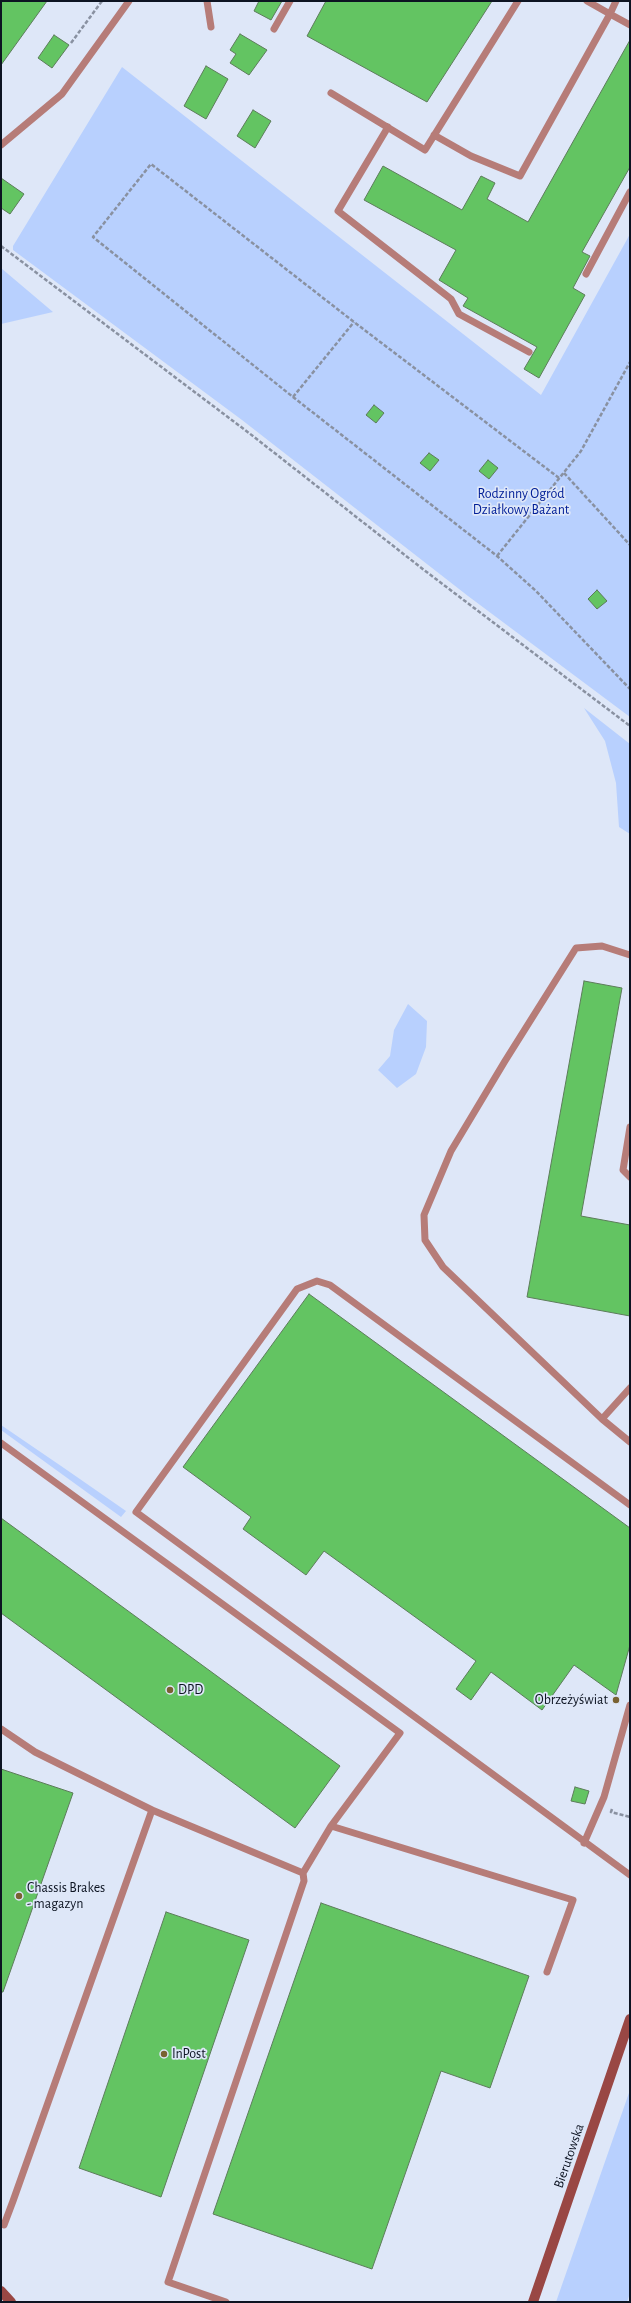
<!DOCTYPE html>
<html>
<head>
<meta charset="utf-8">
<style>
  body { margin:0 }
  #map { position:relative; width:631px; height:2303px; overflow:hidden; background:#dee7f8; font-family:"Alegreya Sans",sans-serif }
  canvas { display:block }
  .frame { position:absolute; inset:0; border:2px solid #0d1422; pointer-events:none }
</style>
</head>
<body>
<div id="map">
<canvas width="631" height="2303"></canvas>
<div class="frame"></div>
</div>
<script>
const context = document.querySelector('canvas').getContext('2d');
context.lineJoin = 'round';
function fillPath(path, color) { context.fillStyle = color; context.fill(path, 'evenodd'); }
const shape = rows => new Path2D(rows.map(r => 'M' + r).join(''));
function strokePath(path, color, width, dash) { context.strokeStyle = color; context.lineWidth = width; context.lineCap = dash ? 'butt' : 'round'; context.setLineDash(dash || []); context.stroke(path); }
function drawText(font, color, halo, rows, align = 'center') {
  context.font = font + ' "Alegreya Sans",sans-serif'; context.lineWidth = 3.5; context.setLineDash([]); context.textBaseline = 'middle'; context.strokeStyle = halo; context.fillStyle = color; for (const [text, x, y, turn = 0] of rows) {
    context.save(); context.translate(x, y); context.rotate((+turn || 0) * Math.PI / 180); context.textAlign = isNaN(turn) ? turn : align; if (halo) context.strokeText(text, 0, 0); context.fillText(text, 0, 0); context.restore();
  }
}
fillPath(shape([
  [122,67,541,395,630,234,630,717,468,596,242,420,13,250,13,246],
  [1,268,53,312,1,324],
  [584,708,630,744,630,834,619,827,616,783,605,741],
  [408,1004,427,1021,426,1047,416,1074,397,1088,378,1070,390,1056,394,1030],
  [1,1425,64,1468,126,1511,121,1517,1,1430],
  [630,2090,630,2293,627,2302,556,2302]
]), '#b8d0fe');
const building = shape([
  [1,1,47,1,1,65,1,1],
  [259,1,282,1,271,20,254,11,259,1],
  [326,1,492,1,427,102,307,36,326,1],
  [240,34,267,50,249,75,230,63,236,54,230,50,240,34],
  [54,35,69,45,52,68,38,58,54,35],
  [630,40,630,167,582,252,590,256,573,288,585,295,539,378,524,369,537,347,463,306,468,298,439,280,456,250,364,200,383,166,462,210,481,176,495,183,487,199,528,222,630,40],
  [206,66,228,79,206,119,184,106,206,66],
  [253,110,271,121,255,148,237,136,253,110],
  [1,178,24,194,10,214,1,208,1,178],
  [374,405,384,413,376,423,366,415,374,405],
  [429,453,439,460,430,471,420,463,429,453],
  [488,460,498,468,489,479,479,471,488,460],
  [597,590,607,601,597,609,588,599,597,590],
  [584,981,622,988,581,1216,630,1225,630,1316,527,1297,584,981],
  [309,1294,630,1528,630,1645,616,1695,574,1665,542,1710,491,1672,471,1700,456,1689,476,1661,324,1551,306,1575,243,1529,251,1517,183,1467,309,1294],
  [1,1518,340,1766,295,1828,1,1613,1,1518],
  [1,1769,73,1793,3,1992,1,1992,1,1769],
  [575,1787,589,1791,585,1804,571,1801,575,1787],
  [321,1903,529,1976,490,2088,441,2071,372,2269,213,2214,321,1903],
  [166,1912,249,1940,161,2197,79,2168,166,1912]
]);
fillPath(building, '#63c462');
strokePath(building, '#5c7c5a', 1);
strokePath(shape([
  [71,43,102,1],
  [1,246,249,433,424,570,630,726],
  [293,397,354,322],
  [564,473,630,545],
  [559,478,354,322,151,164,93,237,293,397,497,556,536,591,630,689],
  [497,556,581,451,630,362],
  [612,1809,611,1812,630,1817]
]), '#8991a1', 2.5, [4, 2]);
strokePath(shape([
  [207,1,211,27],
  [587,1,610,14,616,1],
  [274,29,290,1],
  [331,93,425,150,518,1],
  [388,127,338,211,451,299,459,314,529,352],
  [434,135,471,156,520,176,610,14,630,25],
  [1,145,62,94,129,1],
  [586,274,630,192],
  [630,955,602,946,576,948,505,1061,451,1151,424,1215,425,1240,443,1267,602,1419,630,1442],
  [630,1127,623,1170,630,1177],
  [602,1419,630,1388],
  [1,1443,400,1733,331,1826,303,1873,152,1810],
  [630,1505,330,1285,317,1281,297,1289,136,1512,630,1875],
  [1,1729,35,1752,152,1810,13,2201,4,2225,1,2224],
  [331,1826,573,1900,547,1972],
  [584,1843,604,1797,630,1705],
  [226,2302,168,2282,304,1881,303,1873]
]), '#b67c78', 7);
strokePath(shape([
  [1,2291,11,2302],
  [533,2302,630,2019]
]), '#994744', 10);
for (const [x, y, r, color] of [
  [170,1690,4,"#796232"],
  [616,1700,4,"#796232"],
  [19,1896,4,"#796232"],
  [164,2054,4,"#796232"]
]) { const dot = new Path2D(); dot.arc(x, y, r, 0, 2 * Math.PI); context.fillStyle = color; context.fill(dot); strokePath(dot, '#dee7f8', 1.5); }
drawText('14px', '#001e97', '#dee7f8', [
  ["Rodzinny Ogród",521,494],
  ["Działkowy Bażant",521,510]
]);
drawText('14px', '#0d1422', '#dee7f8', [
  ["DPD",178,1690],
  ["Obrzeżyświat",608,1700,"right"],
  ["Chassis Brakes",27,1888],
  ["- magazyn",27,1904],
  ["InPost",172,2054]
], 'left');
drawText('14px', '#0d1422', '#dee7f8', [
  ["Bierutowska",569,2156,-71]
]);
</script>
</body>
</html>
